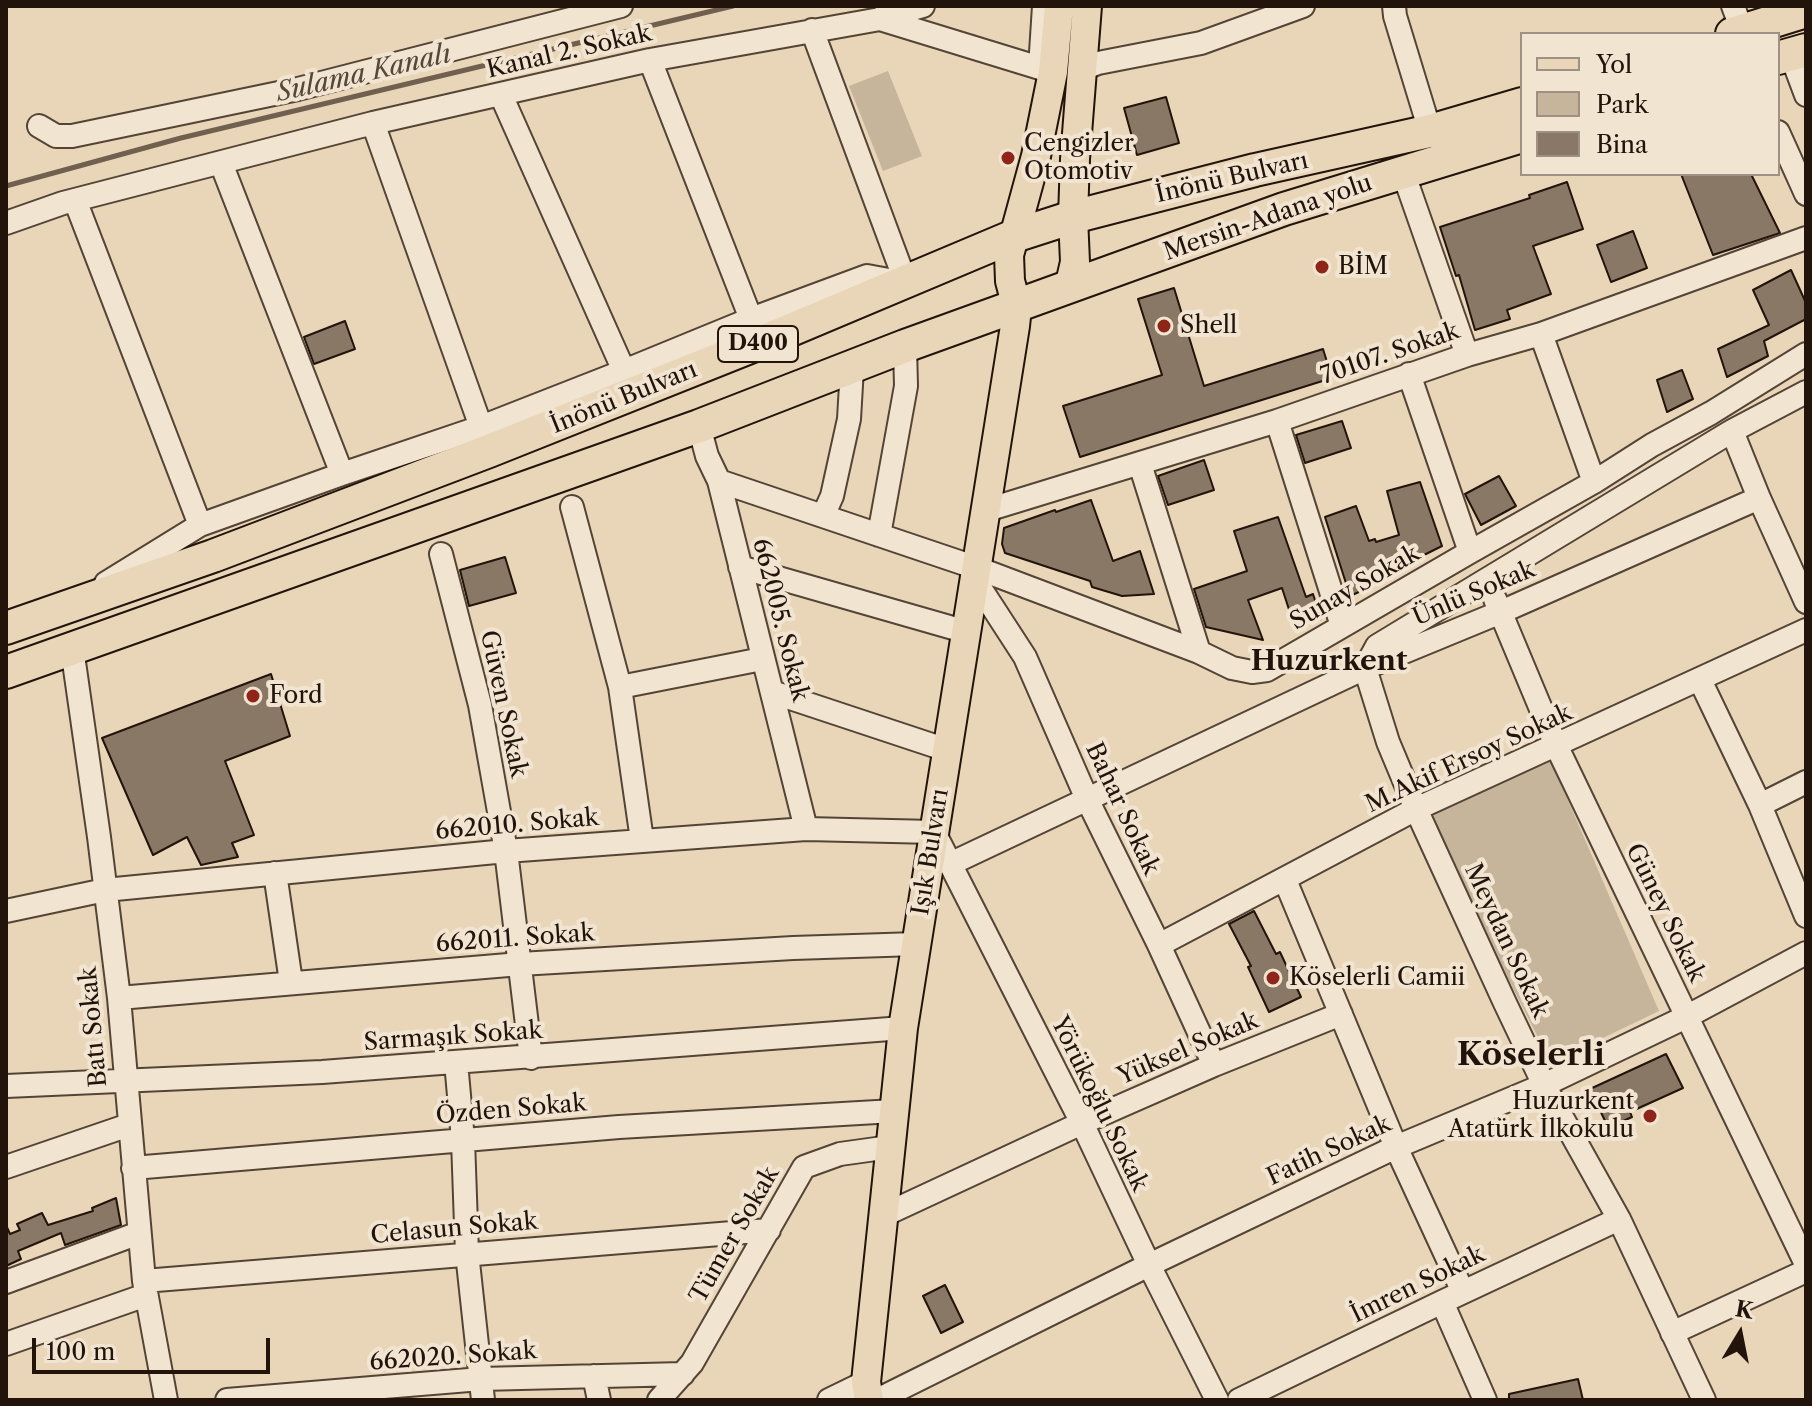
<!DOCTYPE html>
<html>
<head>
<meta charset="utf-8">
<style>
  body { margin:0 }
  #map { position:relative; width:1812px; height:1406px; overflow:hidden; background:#e9d6b8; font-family:"Libre Caslon Text",serif }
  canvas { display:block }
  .frame { position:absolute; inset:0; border:8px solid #22130b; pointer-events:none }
  .legend { position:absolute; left:1520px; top:32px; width:260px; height:144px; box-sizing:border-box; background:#f1e4d1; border:2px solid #9e9082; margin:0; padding:10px 14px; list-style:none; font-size:24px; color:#22130b }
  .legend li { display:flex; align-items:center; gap:16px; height:40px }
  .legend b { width:40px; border:2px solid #9e9082 }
  .north { position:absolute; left:1700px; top:1294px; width:80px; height:80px; -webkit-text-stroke:6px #f1e4d1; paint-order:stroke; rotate:10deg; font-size:22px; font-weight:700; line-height:32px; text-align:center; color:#22130b }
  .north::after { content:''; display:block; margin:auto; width:28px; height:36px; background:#22130b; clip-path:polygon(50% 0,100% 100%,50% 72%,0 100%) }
  .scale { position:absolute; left:32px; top:1338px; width:238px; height:36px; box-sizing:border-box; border:4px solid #22130b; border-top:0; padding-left:10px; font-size:24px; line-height:28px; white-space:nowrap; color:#22130b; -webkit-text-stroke:6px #f1e4d1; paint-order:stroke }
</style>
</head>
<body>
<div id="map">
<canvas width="1812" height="1406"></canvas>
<div class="frame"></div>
<ul class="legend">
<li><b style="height:10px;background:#e9d6b8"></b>Yol</li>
<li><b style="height:22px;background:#c7b59b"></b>Park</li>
<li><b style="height:22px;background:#897865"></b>Bina</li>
</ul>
<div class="north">K</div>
<div class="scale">100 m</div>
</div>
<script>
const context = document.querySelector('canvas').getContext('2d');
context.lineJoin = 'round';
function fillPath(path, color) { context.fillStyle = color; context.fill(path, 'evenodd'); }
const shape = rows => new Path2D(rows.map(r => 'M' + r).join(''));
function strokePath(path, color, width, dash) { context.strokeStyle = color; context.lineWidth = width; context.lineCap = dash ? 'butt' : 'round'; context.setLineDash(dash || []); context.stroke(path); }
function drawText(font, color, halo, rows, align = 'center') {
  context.font = font + ' "Libre Caslon Text",serif'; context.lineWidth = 8; context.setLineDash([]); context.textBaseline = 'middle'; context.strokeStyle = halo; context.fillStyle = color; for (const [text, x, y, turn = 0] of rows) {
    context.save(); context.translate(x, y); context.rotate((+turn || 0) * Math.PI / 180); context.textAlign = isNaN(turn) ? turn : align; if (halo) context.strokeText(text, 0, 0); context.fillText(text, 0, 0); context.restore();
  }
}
fillPath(shape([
  [888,71,922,156,883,171,849,86],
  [1551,761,1659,1011,1551,1063,1425,815]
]), '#c7b59b');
strokePath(shape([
  [6,186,181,138,733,6]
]), '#71604f', 5);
const building = shape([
  [1166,97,1179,143,1137,155,1124,108,1166,97],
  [1681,174,1751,174,1780,233,1713,255,1681,174],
  [1567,182,1583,229,1533,246,1551,294,1507,310,1510,319,1475,330,1459,275,1456,276,1440,227,1530,198,1529,195,1567,182],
  [1633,231,1647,268,1611,282,1597,245,1633,231],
  [1791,270,1806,303,1806,319,1764,341,1768,356,1727,377,1718,349,1769,325,1753,290,1791,270],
  [1174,288,1204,386,1323,349,1332,378,1080,457,1063,406,1162,375,1138,299,1174,288],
  [345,321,355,349,314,364,304,337,345,321],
  [1682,370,1693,399,1667,412,1657,380,1682,370],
  [1342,421,1351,448,1305,463,1296,435,1342,421],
  [1204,460,1214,490,1168,505,1158,476,1204,460],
  [1499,476,1516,506,1481,525,1465,494,1499,476],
  [1420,482,1442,546,1392,571,1394,576,1350,596,1325,517,1356,506,1369,541,1375,539,1376,542,1399,535,1387,491,1420,482],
  [1091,500,1113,561,1140,551,1154,594,1122,596,1092,587,1090,581,1005,553,1002,544,1004,528,1055,510,1056,512,1091,500],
  [1278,517,1306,597,1313,594,1321,619,1295,628,1282,588,1248,600,1263,640,1206,627,1194,589,1247,571,1234,531,1278,517],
  [505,557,516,593,469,606,460,570,505,557],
  [271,674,290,736,225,761,254,835,232,843,238,857,201,865,187,837,153,855,102,738,271,674],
  [1254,911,1276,954,1280,952,1301,997,1269,1012,1248,967,1251,966,1229,924,1254,911],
  [1666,1054,1683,1088,1630,1112,1632,1117,1621,1122,1618,1117,1606,1123,1590,1089,1666,1054],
  [116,1198,121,1225,65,1245,61,1233,18,1251,21,1259,6,1266,6,1225,10,1234,20,1230,17,1224,42,1213,48,1225,93,1211,92,1208,116,1198],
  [945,1285,963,1322,941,1333,923,1296,945,1285],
  [1578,1379,1583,1400,1509,1400,1509,1394,1578,1379]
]);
fillPath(building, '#897865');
strokePath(building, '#22130b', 2);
const minor = shape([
  [1394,6,1395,16,1430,131],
  [1733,6,1742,30],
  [881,18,923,6],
  [812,30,906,283],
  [1791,55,1806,95],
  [650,60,751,319],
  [1040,68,1044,6],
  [1082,69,1098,63,1201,43,1303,6],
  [501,95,624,371],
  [373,123,481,427],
  [39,126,56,136,72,136,298,89,621,6],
  [1778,132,1806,194],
  [221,163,342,474],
  [1403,172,1467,355],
  [75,200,200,525],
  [6,223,63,203,373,123,650,60,880,19,1053,72],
  [1541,334,1594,482],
  [1409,374,1470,552],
  [1277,421,1342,626],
  [699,426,707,456,719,481,806,829],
  [1732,431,1759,498,1806,602],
  [1140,464,1199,652],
  [719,481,977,568,1199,652,1232,668,1252,672,1267,670,1470,552,1594,482,1652,445,1711,413,1806,354],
  [572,507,620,687,642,840],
  [987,510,1277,421,1467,355,1541,334,1806,238],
  [823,516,832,496,849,419,852,368],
  [879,535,906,386,905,346],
  [441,554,480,705,506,851,531,1058],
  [740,567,967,632],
  [975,580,1025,657,1087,799,1159,945,1214,1065],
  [106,583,200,525,342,474,481,427,624,371,751,319,867,276,905,283],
  [1495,599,1556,745,1806,1264],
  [72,648,99,837,119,998,144,1281,166,1400],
  [1700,680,1760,805,1806,916],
  [620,687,762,659],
  [772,692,947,750],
  [1760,805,1806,782],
  [950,864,1365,668,1501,612,1759,498],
  [275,873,291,982],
  [1285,880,1396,1147,1463,1292],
  [6,911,105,890,506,851,806,829,934,832,1082,1123,1149,1265,1217,1400],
  [1159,945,1416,809,1806,630],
  [119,998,520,964,793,948,916,944],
  [456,1062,463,1140,467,1253,483,1400],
  [6,1086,322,1072,903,1028],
  [6,1167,129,1125],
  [133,1168,619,1127,894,1111],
  [882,1216,1082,1123,1214,1065,1341,1014],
  [144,1281,769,1230],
  [6,1282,139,1233],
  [1442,1302,1485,1400],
  [1672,1333,1806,1271],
  [6,1344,146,1295],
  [594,1376,599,1400],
  [227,1400,481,1379,683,1374],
  [659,1400,692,1363,804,1167,840,1154,890,1147],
  [829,1400,866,1382],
  [877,1400,1149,1265,1396,1147,1544,1085,1686,1017,1806,953],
  [1239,1400,1442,1302,1619,1219],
  [1704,1400,1619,1219,1544,1085,1505,1003,1416,809,1388,742,1365,668,1377,646,1732,431,1806,392]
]);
const major = shape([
  [1069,288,1075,262,1073,217,1075,159,1087,6],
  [869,1400,866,1382,903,1028,1015,326,1017,307,1010,281,1009,255,1036,156,1053,72,1059,6]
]);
const highway = shape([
  [1732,34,1806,11],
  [1778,58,1806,50],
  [6,628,213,556,489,451,755,345,1014,236,1073,217,1255,170,1430,131,1522,104],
  [6,672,699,426,905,346,1284,209,1522,136]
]);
strokePath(minor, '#544436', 26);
strokePath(major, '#22130b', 32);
strokePath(highway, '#22130b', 36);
strokePath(minor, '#f1e4d1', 22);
strokePath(major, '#e9d6b8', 28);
strokePath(highway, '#e9d6b8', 32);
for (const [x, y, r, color] of [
  [1008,158,8,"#8f2418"],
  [1322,267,8,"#8f2418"],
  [1164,326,8,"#8f2418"],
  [253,696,8,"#8f2418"],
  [1273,978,8,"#8f2418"],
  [1650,1116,8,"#8f2418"]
]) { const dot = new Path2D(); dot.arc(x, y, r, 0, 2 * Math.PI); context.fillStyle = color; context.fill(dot); strokePath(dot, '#f1e4d1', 3); }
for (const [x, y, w] of [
  [758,344,80]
]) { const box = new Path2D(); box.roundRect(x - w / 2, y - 18, w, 36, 6); context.fillStyle = '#f1e4d1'; context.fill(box); strokePath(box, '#22130b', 2); }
drawText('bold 22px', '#22130b', null, [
  ["D400",758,344]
]);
drawText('24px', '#22130b', '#f1e4d1', [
  ["Kanal 2. Sokak",569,52,-13],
  ["İnönü Bulvarı",1232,178,-13],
  ["Mersin-Adana yolu",1268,218,-19],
  ["70107. Sokak",1390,354,-19],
  ["İnönü Bulvarı",624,398,-22],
  ["Sunay Sokak",1355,588,-30],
  ["Ünlü Sokak",1474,594,-23],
  ["662005. Sokak",780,620,76],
  ["Güven Sokak",503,704,78],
  ["M.Akif Ersoy Sokak",1469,759,-25],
  ["Bahar Sokak",1122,809,65],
  ["662010. Sokak",517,825,-5],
  ["Işık Bulvarı",931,852,-81],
  ["Güney Sokak",1665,913,64],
  ["662011. Sokak",515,939,-4],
  ["Meydan Sokak",1506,941,65],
  ["Batı Sokak",94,1027,-95],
  ["Sarmaşık Sokak",453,1037,-4],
  ["Yüksel Sokak",1188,1049,-23],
  ["Yörükoğlu Sokak",1099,1104,64],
  ["Özden Sokak",511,1110,-5],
  ["Fatih Sokak",1329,1151,-25],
  ["Celasun Sokak",454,1229,-5],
  ["Tümer Sokak",735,1235,-60],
  ["İmren Sokak",1418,1285,-26],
  ["662020. Sokak",453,1357,-4]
]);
drawText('24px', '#22130b', '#f1e4d1', [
  ["Cengizler",1024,144],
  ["Otomotiv",1024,172],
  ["BİM",1338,267],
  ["Shell",1180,326],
  ["Ford",269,696],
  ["Köselerli Camii",1289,978],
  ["Huzurkent",1634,1102,"right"],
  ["Atatürk İlkokulu",1634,1130,"right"]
], 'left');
drawText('italic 26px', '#564739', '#f1e4d1', [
  ["Sulama Kanalı",364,74,-13]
]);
drawText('bold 28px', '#22130b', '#f1e4d1', [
  ["Huzurkent",1329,662]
]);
drawText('bold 32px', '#22130b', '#f1e4d1', [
  ["Köselerli",1531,1056]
]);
</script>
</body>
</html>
